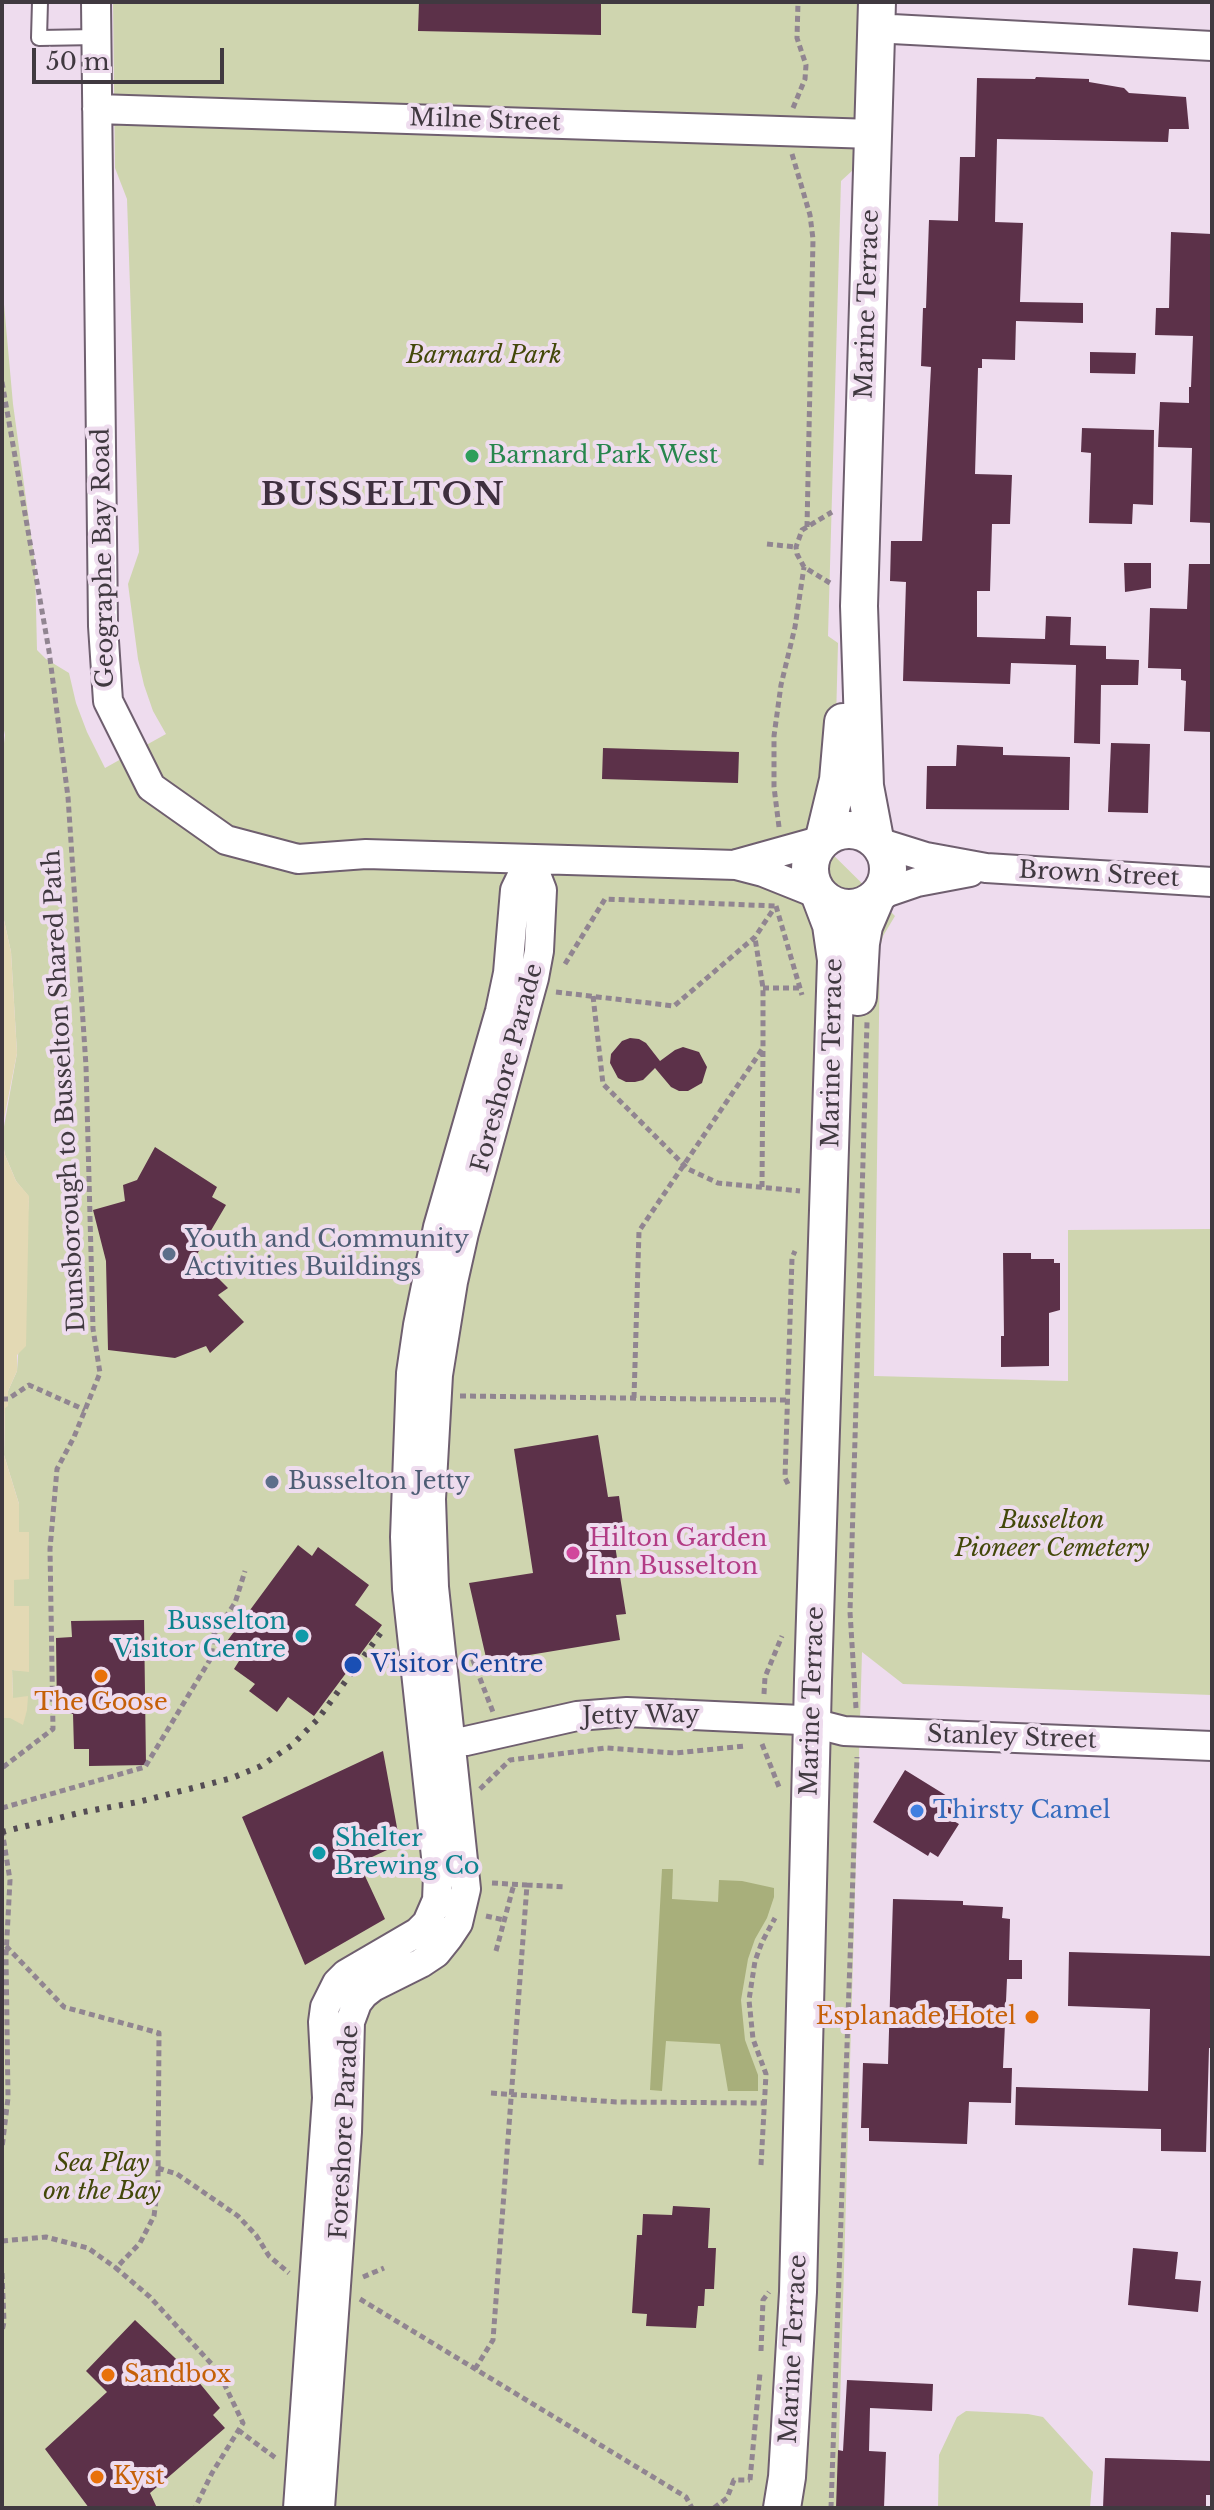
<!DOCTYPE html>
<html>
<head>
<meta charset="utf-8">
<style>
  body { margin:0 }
  #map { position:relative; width:1214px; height:2510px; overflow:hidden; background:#eedcee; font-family:"Libre Baskerville",serif }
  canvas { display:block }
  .frame { position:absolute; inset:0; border:4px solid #403940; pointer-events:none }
  .scale { position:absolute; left:32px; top:48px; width:192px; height:36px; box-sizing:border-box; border:4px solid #403940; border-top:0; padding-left:10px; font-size:24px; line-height:28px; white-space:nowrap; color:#403940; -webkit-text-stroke:6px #eedcee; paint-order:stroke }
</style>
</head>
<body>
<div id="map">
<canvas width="1214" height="2510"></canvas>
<div class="frame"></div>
<div class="scale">50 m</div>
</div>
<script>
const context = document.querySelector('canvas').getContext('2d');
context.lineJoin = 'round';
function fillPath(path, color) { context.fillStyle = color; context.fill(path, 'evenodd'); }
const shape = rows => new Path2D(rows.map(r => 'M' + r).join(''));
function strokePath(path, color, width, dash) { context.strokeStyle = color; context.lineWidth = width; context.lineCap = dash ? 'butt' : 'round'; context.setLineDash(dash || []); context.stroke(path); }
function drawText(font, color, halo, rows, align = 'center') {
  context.font = font + ' "Libre Baskerville",serif'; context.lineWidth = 8; context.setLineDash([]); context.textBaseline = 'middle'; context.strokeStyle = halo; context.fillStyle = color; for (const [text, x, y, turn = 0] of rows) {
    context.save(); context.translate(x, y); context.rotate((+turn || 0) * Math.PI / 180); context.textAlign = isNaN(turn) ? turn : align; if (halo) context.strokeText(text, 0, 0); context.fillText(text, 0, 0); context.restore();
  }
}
fillPath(shape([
  [113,2,858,2,853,170,841,181,828,636,838,643,835,759,814,818,806,828,895,916,883,936,880,947,874,1376,1068,1381,1068,1230,1212,1229,1212,1695,903,1684,862,1652,837,2508,2,2508,2,1718,10,1718,13,1699,12,1670,29,1671,29,1607,14,1606,14,1579,29,1579,29,1533,19,1532,19,1504,4,1455,5,1408,8,1391,17,1371,29,1197,16,1181,5,1155,2,1138,17,1053,11,952,2,911,2,760,5,735,2,720,2,282,13,404,35,565,37,650,46,659,69,673,76,703,87,732,105,768,166,734,153,711,144,685,138,659,128,584,139,552,127,199,115,168],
  [966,2411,1028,2414,1043,2417,1093,2472,1090,2508,938,2508,939,2455,957,2417]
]), '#cfd5af');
fillPath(shape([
  [662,1869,673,1869,672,1899,718,1902,719,1880,742,1881,774,1888,774,1897,767,1918,755,1939,748,1959,741,2000,745,2040,758,2075,758,2091,728,2091,720,2044,666,2041,662,2091,650,2090]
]), '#a8af7b');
fillPath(shape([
  [2,911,11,952,17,1053,2,1129],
  [2,1138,5,1155,16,1181,29,1196,26,1346,17,1355,17,1371,8,1391,8,1406,5,1408,4,1455,19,1504,19,1532,29,1532,29,1579,14,1580,14,1606,29,1606,29,1672,12,1670,13,1698,28,1696,27,1710,23,1725,10,1718,2,1718]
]), '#e3d9b4');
fillPath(shape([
  [419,2,601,2,601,35,418,31],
  [1036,77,1089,79,1089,82,1124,88,1129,93,1186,97,1189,129,1169,129,1168,142,997,139,995,222,1023,223,1020,302,1083,303,1083,323,1016,321,1015,360,982,359,982,368,978,368,975,474,1012,475,1010,524,992,524,990,591,977,591,977,637,1045,639,1046,616,1071,617,1070,645,1106,646,1106,659,1139,660,1138,685,1101,685,1100,744,1074,743,1076,665,1011,663,1010,684,903,681,906,582,890,581,891,541,922,541,931,367,921,366,923,308,926,308,929,220,958,221,960,157,975,157,977,78,1035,79],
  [1171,232,1212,234,1212,523,1190,522,1192,448,1158,447,1160,402,1189,403,1189,387,1191,387,1193,336,1155,335,1156,308,1169,308],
  [1090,352,1136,353,1135,374,1090,373],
  [1082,428,1154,430,1153,505,1133,504,1132,524,1089,523,1091,453,1081,452],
  [1124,563,1151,563,1151,588,1125,592],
  [1189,564,1212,564,1212,732,1184,731,1186,681,1181,680,1181,669,1148,668,1150,608,1187,609],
  [1111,743,1150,744,1148,813,1108,812],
  [957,745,1003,747,1003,755,1070,757,1069,810,926,809,927,766,956,766],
  [603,748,739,752,738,783,602,779],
  [630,1038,639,1039,646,1043,660,1061,675,1050,683,1047,699,1052,707,1067,702,1083,688,1091,679,1091,671,1087,655,1068,643,1080,635,1082,626,1082,618,1078,610,1063,611,1054,622,1041],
  [155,1147,217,1187,212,1197,226,1205,196,1256,228,1288,218,1295,244,1322,210,1353,206,1346,175,1358,108,1350,106,1261,93,1210,125,1201,123,1185,137,1180],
  [1003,1253,1031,1253,1031,1259,1054,1259,1054,1263,1060,1263,1060,1310,1049,1313,1049,1366,1001,1367,1001,1336,1004,1336],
  [598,1435,608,1497,619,1496,624,1531,613,1533,626,1614,616,1615,620,1640,487,1662,469,1583,533,1573,514,1449],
  [298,1545,312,1556,318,1547,369,1585,355,1605,382,1625,314,1716,288,1697,277,1712,249,1691,255,1684,234,1669,239,1661,222,1648],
  [144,1620,146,1765,89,1766,89,1749,74,1749,73,1714,57,1714,56,1638,72,1637,71,1621],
  [383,1751,400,1844,359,1863,385,1919,305,1965,242,1817],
  [905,1770,960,1804,950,1819,959,1824,938,1857,930,1852,928,1856,873,1822],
  [893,1899,963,1901,963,1905,1003,1907,1002,1918,1010,1919,1009,1960,1022,1960,1022,1979,1007,1979,1003,2068,1012,2068,1011,2103,969,2102,967,2144,869,2141,869,2128,861,2128,863,2063,888,2064],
  [1069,1952,1212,1956,1212,2048,1209,2048,1206,2152,1161,2151,1161,2129,1015,2125,1016,2087,1148,2091,1150,2009,1068,2006],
  [673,2206,710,2208,708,2248,716,2248,714,2289,705,2289,704,2306,698,2306,696,2328,646,2326,647,2314,632,2313,637,2235,642,2235,643,2214,672,2215],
  [1133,2248,1178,2252,1175,2279,1201,2281,1198,2312,1128,2305],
  [135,2320,193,2375,220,2408,213,2415,225,2428,150,2493,157,2508,89,2508,45,2449,107,2392,86,2371],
  [847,2380,933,2384,932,2411,870,2408,869,2451,886,2452,884,2508,836,2508,838,2450,843,2451],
  [1105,2458,1212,2461,1212,2495,1206,2495,1206,2508,1103,2508]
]), '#5c3149');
const service = shape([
  [40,2,39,38,97,37]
]);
const minor = shape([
  [96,2,103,626,108,701,151,787,226,840,298,859,366,854,736,865,763,872,818,894],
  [876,26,892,29,1212,46],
  [97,109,873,134],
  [878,842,926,857,986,868,1212,882],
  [737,864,823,840],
  [879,895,917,882,970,872],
  [434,1744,466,1741,577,1716,627,1712,801,1720,844,1731,1212,1746],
  [298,2508,327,2098,323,2022,325,2007,337,1983,346,1974,418,1932,427,1923,437,1900,438,1875,407,1589,405,1537,411,1373,418,1325,438,1227,500,1011,508,973,515,890,530,859],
  [320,2508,347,2132,350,2022,357,2003,364,1994,373,1987,421,1963,436,1953,448,1938,458,1923,466,1889,434,1587,431,1499,438,1375,453,1282,464,1233,534,978,539,951,542,890,530,859]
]);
const tertiary = shape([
  '810 869a39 39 0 1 1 78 0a39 39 0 1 1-78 0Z',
  [824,838,838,780,843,722],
  [875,839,865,786,859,606,877,2],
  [858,997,861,943,864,926,876,898],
  [782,2508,787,2477,798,2292,813,1680,836,960,831,925,820,896]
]);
strokePath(service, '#6f5f6f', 18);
strokePath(minor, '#6f5f6f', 32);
strokePath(tertiary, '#6f5f6f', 40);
strokePath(shape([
  [793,108,805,79,806,65,797,38,798,2],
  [792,154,810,215,813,239,807,527],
  [2,382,49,651,68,797,86,1066,93,1329,100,1373,74,1437,57,1469,50,1549,53,1729,2,1768],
  [767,544,796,547],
  [830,583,804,567,797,554,796,547,802,530,832,512],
  [779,827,774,787,774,736,781,685,795,627,804,567],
  [776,906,802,995],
  [565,964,605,899,775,906],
  [763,988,801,988],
  [556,992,674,1006,755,937,775,907],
  [593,996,603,1084,688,1169,718,1183,800,1191],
  [762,1187,763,1049],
  [460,1396,788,1400],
  [634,1398,639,1231,763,1048,763,988,755,938],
  [2,1399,8,1399,29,1385,85,1410],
  [788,1484,785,1478,792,1258,795,1251],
  [469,1650,493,1712],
  [764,1694,765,1677,782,1636],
  [856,1708,850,1612,867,1022],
  [762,1744,779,1787],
  [480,1789,510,1760,606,1748,675,1753,745,1746],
  [2,1808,145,1767,211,1658,214,1634,235,1603,245,1571],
  [2,1830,10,1880,6,1955,8,2098,2,2148],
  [492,1883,527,1885],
  [486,1916,504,1920],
  [6,1946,64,2007,159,2033,158,2184,154,2216,140,2243,116,2268,150,2297,218,2371,243,2423,212,2473,195,2508],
  [496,1951,514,1884],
  [491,2093,616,2102,765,2103],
  [761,2165,766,2074,753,2039,749,2000,755,1961,762,1942,775,1918],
  [158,2168,177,2174,238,2216,256,2235,269,2256,289,2273],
  [2,2241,46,2237,88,2248,116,2268],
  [2,2273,4,2322,2,2331],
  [363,2277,384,2268],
  [360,2299,686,2497,692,2508],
  [761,2351,763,2300,769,2292],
  [475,2369,493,2340,527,1885,566,1887],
  [238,2430,277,2459],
  [750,2480,760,2373],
  [714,2508,727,2498,734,2480,750,2480],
  [831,2508,857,1757]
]), '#918591', 5, [6, 4]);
strokePath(service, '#fff', 14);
strokePath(minor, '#fff', 28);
strokePath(tertiary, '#fff', 36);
strokePath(shape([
  [2,1832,83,1812,138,1802,232,1778,261,1766,292,1745,318,1719,385,1627]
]), '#544c54', 6, [4, 8]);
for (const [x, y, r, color] of [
  [472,456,8,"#2e9e5b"],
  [169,1254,8,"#5c6f8a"],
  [272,1482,8,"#5c6f8a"],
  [573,1553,8,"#d1479c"],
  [302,1636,8,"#0f9aa8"],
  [353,1665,10,"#1a4fb4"],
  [101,1676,8,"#e8710a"],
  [917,1811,8,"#3f7fe0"],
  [319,1853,8,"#0f9aa8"],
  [1032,2017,8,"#e8710a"],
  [108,2375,8,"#e8710a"],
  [97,2477,8,"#e8710a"]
]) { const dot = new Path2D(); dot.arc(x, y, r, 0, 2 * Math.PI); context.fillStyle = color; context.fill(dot); strokePath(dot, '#eedcee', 3); }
drawText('24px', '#403940', '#eedcee', [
  ["Milne Street",485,121,2],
  ["Marine Terrace",868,304,-88],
  ["Geographe Bay Road",104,558,-91],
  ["Brown Street",1099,875,3],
  ["Marine Terrace",833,1053,-89],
  ["Foreshore Parade",508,1068,-75],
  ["Dunsborough to Busselton Shared Path",65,1091,-93],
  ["Marine Terrace",813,1701,-88],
  ["Jetty Way",641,1716,-1],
  ["Stanley Street",1012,1738,2],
  ["Foreshore Parade",345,2132,-87],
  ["Marine Terrace",794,2349,-87]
]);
drawText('italic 24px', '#434809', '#eedcee', [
  ["Barnard Park",484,356],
  ["Busselton",1052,1521],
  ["Pioneer Cemetery",1052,1549],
  ["Sea Play",102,2164],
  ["on the Bay",102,2192]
]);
drawText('24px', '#27864d', '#eedcee', [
  ["Barnard Park West",488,456]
], 'left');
drawText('24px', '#4e5e75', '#eedcee', [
  ["Youth and Community",185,1240],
  ["Activities Buildings",185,1268],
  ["Busselton Jetty",288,1482]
], 'left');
drawText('24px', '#b23c85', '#eedcee', [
  ["Hilton Garden",589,1539],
  ["Inn Busselton",589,1567]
], 'left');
drawText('24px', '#0d838f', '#eedcee', [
  ["Busselton",286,1622],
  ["Visitor Centre",286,1650],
  ["Shelter",335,1839,"left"],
  ["Brewing Co",335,1867,"left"]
], 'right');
drawText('24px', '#164399', '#eedcee', [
  ["Visitor Centre",371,1665]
], 'left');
drawText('24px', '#c56008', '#eedcee', [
  ["The Goose",101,1703,"center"],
  ["Esplanade Hotel",1016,2017,"right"],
  ["Sandbox",124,2375],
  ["Kyst",113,2477]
], 'left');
drawText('24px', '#366cbe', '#eedcee', [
  ["Thirsty Camel",933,1811]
], 'left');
context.letterSpacing = '2px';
drawText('bold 32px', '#3e2f3e', '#eedcee', [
  ["BUSSELTON",383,496]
]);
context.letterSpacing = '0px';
</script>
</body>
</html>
